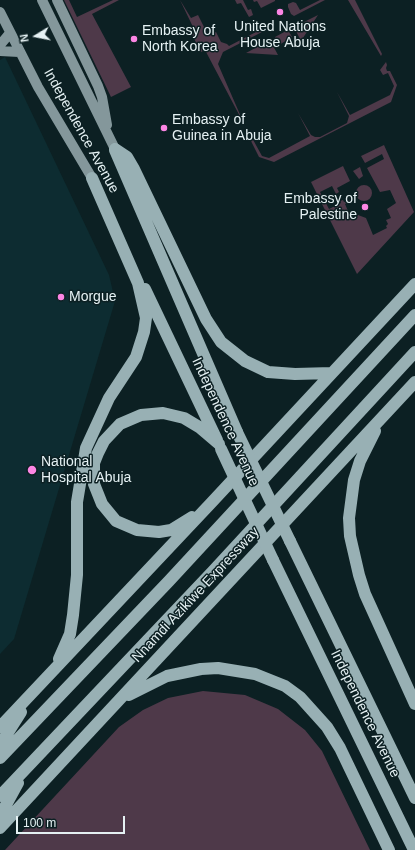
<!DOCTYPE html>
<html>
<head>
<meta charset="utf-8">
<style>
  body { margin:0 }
  #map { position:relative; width:415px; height:850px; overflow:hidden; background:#0c2023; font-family:Arial,sans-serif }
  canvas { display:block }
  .north { position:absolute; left:16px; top:16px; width:40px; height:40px; -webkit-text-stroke:3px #0c2023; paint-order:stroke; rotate:260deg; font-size:11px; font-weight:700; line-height:16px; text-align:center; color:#e5f1f3 }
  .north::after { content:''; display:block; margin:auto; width:14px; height:18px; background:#e5f1f3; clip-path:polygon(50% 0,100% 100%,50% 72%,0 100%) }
  .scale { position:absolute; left:16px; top:816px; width:109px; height:18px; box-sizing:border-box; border:2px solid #e5f1f3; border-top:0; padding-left:5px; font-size:12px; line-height:14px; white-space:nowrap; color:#e5f1f3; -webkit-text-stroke:3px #0c2023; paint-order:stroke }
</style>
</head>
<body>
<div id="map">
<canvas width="415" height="850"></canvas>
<div class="north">N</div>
<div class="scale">100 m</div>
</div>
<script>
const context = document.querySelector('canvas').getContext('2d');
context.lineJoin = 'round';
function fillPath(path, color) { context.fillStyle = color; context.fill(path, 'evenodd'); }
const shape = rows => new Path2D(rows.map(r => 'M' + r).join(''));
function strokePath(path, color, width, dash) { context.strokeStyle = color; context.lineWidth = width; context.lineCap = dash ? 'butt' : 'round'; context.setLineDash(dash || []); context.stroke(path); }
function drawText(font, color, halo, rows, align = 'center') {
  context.font = font + ' Arial,sans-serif'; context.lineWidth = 3; context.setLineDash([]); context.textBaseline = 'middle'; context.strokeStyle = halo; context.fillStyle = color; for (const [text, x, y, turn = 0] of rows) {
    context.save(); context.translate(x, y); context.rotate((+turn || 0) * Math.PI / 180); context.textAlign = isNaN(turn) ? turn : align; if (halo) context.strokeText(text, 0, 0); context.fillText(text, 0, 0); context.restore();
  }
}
fillPath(shape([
  [5,57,109,275,115,301,14,639,0,654,0,60]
]), '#0d2c31');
fillPath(shape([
  [64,0,69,0,77,17,113,0,119,0,92,14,131,87,111,97],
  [180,0,191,18,198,15,208,35,216,32,221,42,227,44,229,46,256,32,252,23,258,21,262,32,223,52,218,64,245,126,205,50,201,52,189,29,193,27],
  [235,0,243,0,248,10,251,9,253,15,249,17,241,3,237,4],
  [253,0,275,0,275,1,261,8,257,1,254,2],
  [320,0,325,0,294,16,291,14,288,7,288,4,293,2,296,3,300,10],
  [348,0,355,0,382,54,381,56],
  [318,15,301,41,294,27],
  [288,30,292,37,279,45,275,37],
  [270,40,278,55,246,53],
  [386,62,387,65,386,68,387,71,390,71,397,85,391,102,274,162,259,157,251,141,253,139,251,136,262,156,269,158,310,136,298,113,311,135,315,137,320,137,347,123,349,116,337,92,350,115,390,95,394,86,388,73,383,75,380,70],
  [384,145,414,212,357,274,311,182,343,166,350,181,337,188,339,192,336,194,332,186,320,192,329,209,341,203,340,201,343,200,344,202,351,199,352,201,345,204,351,218,358,215,366,218,373,235,387,228,386,226,388,224,386,220,391,218,387,209,396,203,390,190,380,192,367,168,384,159,382,154,365,163,361,156],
  [360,167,363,176,359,179,353,171],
  '356 193a8 8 0 1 1 16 0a8 8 0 1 1-16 0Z',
  [203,691,245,695,278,709,305,730,322,751,370,850,5,850,119,727,143,710,168,698]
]), '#4e3949');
strokePath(shape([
  [42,0,115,149],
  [57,0,98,86,102,97,107,125],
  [0,12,38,87,92,178],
  [0,45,10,33],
  [0,51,19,52]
]), '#84979b', 10);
strokePath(shape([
  [115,149,127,157,134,169,206,319,221,342,245,361,268,372,295,374,332,373],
  [115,150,237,432],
  [145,289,217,440],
  [375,431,360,461,354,480,349,518,350,536,359,575,365,594,415,704],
  [192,517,171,530,159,532,137,530,116,521,102,504,94,484,94,463,98,453,104,441,120,424,141,415,163,413,184,418,199,427,219,444],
  [290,541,415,798],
  [273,560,414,850],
  [59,659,70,634,73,615,77,575,77,502,86,448,109,398,136,357,144,332,146,318,138,283,92,178],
  [129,695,167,676,201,669,218,668,255,674,285,686,300,697,327,727,340,748,389,850],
  [0,727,212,502,415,284],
  [0,745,21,712],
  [0,758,169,581,415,315],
  [0,796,213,571,415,352],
  [0,816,18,783],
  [0,828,415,382]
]), '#98b0b4', 12);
strokePath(shape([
  [237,432,290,541],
  [221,449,273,560]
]), '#98b0b4', 12);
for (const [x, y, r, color] of [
  [280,12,4,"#fc86e4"],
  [134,39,4,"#fc86e4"],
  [164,128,4,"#fc86e4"],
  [365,207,4,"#fc86e4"],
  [61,297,4,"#fc86e4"],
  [32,470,5,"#fc86e4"]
]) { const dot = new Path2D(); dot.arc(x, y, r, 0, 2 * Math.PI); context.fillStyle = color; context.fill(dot); strokePath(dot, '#0c2023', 1.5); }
drawText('14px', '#e5f1f3', '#0c2023', [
  ["United Nations",280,27,"center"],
  ["House Abuja",280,43,"center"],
  ["Embassy of",142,31],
  ["North Korea",142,47],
  ["Embassy of",172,120],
  ["Guinea in Abuja",172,136],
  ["Embassy of",357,199,"right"],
  ["Palestine",357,215,"right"],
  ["Morgue",69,297],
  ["National",41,462],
  ["Hospital Abuja",41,478]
], 'left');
drawText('14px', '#e5f1f3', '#0c2023', [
  ["Independence Avenue",81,131,61],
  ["Independence Avenue",225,422,65],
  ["Nnamdi Azikiwe Expressway",196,595,-47],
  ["Independence Avenue",365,714,64]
]);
</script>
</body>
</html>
